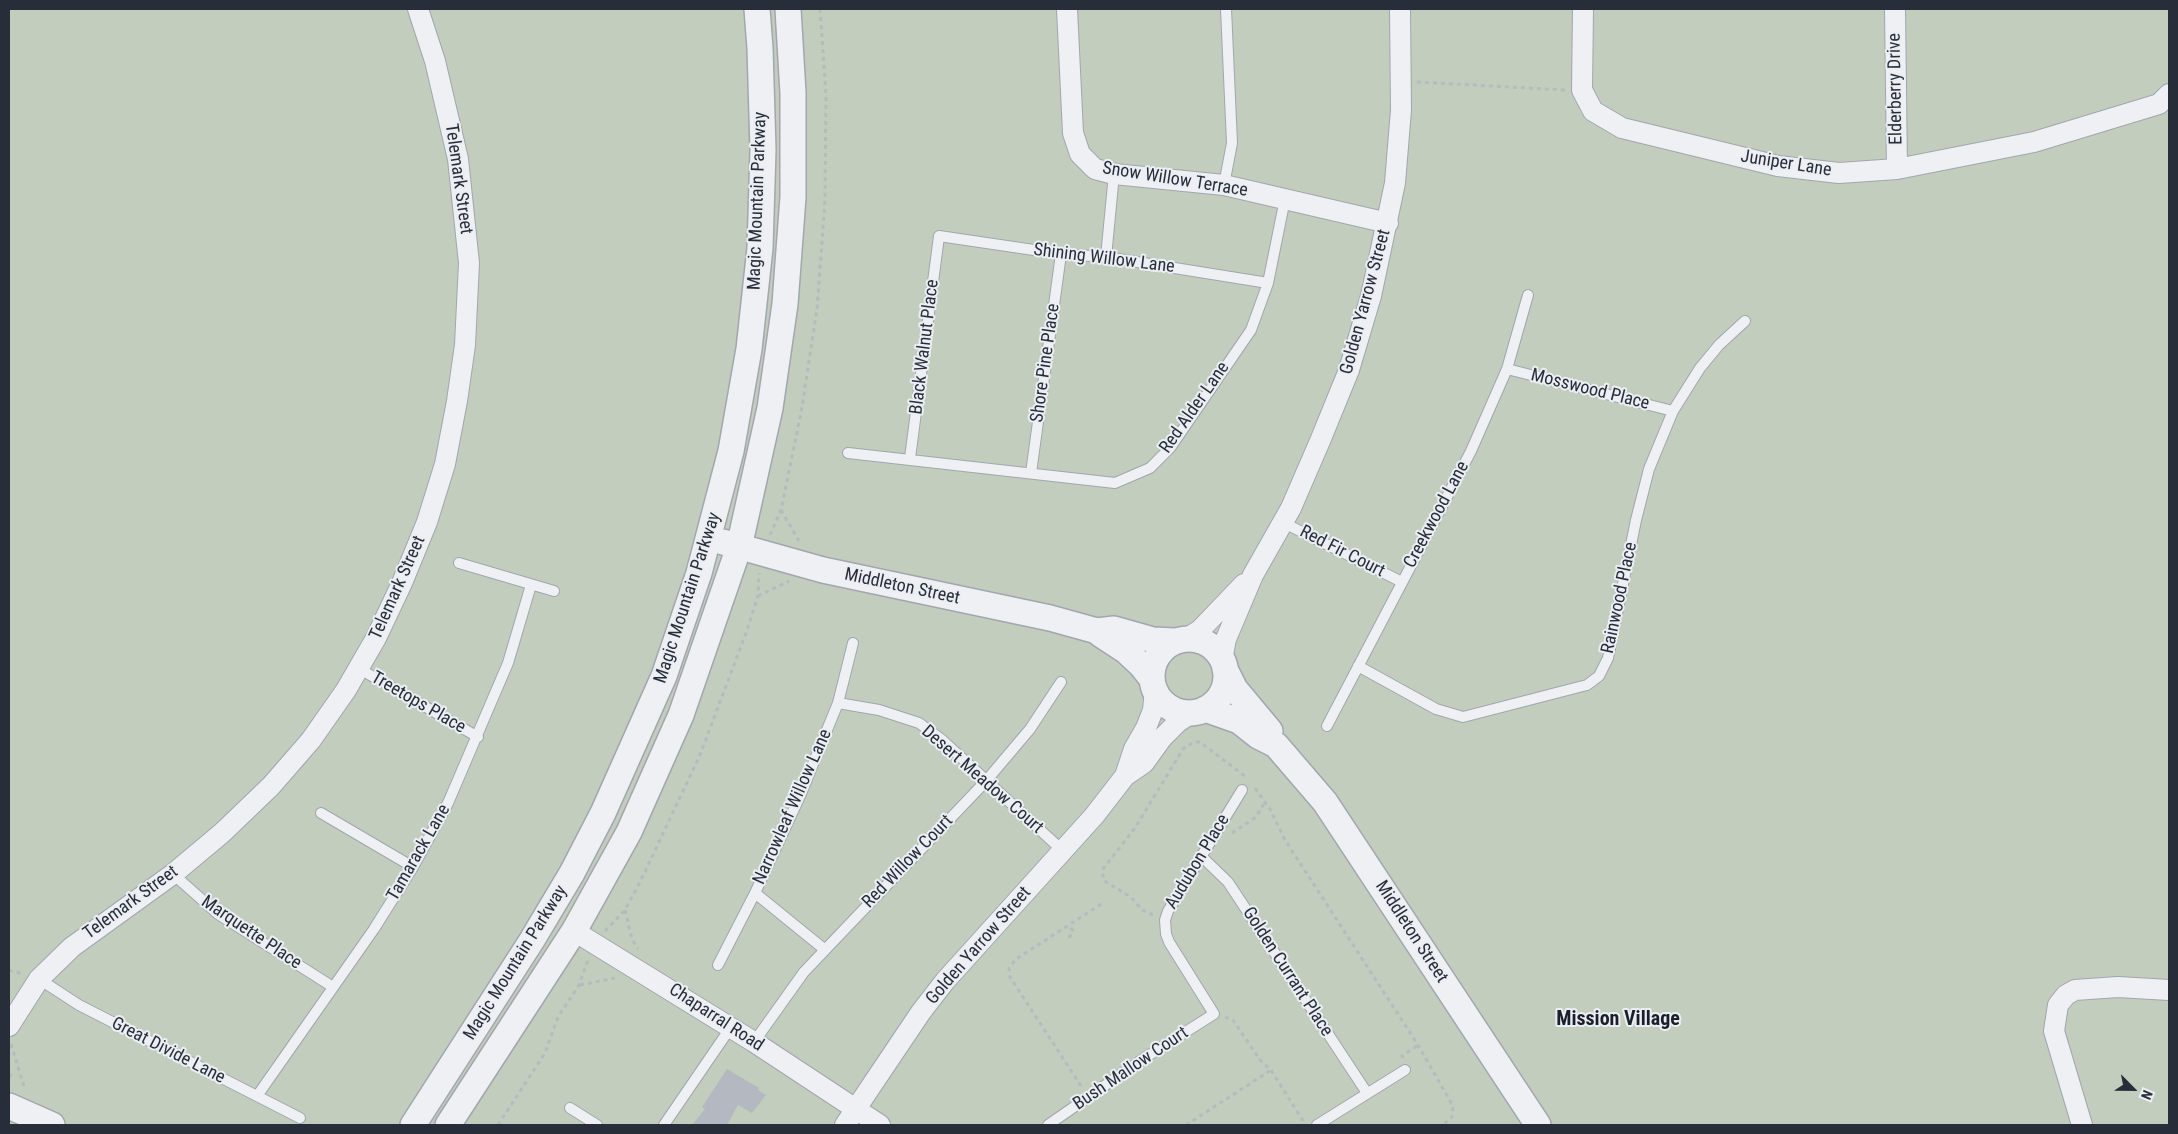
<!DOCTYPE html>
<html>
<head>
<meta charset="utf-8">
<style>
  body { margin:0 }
  #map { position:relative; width:2178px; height:1134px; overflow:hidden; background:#dcdfe5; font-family:"Roboto Condensed",sans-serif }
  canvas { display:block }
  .frame { position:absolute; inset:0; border:10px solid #282e39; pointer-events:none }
  .north { position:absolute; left:2108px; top:1064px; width:50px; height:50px; -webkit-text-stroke:4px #ebeef3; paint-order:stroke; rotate:113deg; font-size:14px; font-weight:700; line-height:20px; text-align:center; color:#282e39 }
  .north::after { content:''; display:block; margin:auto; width:18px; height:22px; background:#282e39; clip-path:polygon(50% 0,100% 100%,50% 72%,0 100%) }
</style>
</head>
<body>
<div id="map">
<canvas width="2178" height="1134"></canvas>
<div class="frame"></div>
<div class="north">N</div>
</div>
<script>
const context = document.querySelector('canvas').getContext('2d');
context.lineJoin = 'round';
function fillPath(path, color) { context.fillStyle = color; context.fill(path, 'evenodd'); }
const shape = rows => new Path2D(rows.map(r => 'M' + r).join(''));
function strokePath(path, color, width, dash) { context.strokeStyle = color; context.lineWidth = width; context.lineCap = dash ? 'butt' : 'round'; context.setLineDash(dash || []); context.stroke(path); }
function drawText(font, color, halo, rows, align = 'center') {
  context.font = font + ' "Roboto Condensed",sans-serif'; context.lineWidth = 4; context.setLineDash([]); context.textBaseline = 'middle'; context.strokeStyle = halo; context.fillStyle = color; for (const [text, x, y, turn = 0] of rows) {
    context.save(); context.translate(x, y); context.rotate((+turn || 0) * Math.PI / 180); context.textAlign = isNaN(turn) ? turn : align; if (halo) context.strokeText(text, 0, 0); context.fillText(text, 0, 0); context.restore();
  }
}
fillPath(shape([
  [9,9,2169,9,2169,1125,9,1125]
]), '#c2cdbe');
fillPath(shape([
  [727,1069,759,1088,758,1090,766,1095,752,1113,738,1105,727,1125,692,1125,705,1109,702,1107]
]), '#b4b9c1');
const service = shape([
  [1224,185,1232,143,1226,9],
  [1106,257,1114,174],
  [1507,369,1673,411],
  [848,453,1115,483,1150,468,1170,448,1251,330,1268,283,1285,199],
  [910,458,939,236,1061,254,1106,257,1268,283],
  [1031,473,1061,254],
  [1282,522,1402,582],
  [459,563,554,591],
  [1358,666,1436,709,1463,717,1587,685,1599,676,1608,658,1636,520,1649,469,1673,411,1700,368,1719,345,1745,321],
  [358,668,478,737],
  [838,703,879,710,919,723,941,739,1063,851],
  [1327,726,1471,451,1507,369,1528,295],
  [321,813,413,867],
  [1201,856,1228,882,1367,1093],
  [173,874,218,914,333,987],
  [755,893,824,949],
  [718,965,755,893,800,796,838,703,853,643],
  [39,979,79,1005,300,1118],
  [754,1042,804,972,986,781,1030,729,1061,682],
  [257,1096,374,929,413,867,448,803,508,663,531,585],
  [570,1108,597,1125],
  [664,1125,731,1027],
  [1048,1125,1146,1057,1214,1014,1169,942,1166,934,1165,920,1168,911,1242,790],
  [1317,1125,1405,1070]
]);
const minor = shape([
  [1067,9,1073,133,1080,154,1095,169,1114,174,1224,185,1388,223],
  [1583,9,1582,90,1593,111,1622,128,1778,166,1839,173,1897,169,2034,142,2159,104,2169,94],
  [1895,9,1897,169],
  [1186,639,1200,630,1244,584],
  [1222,660,1226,639,1253,575,1291,508,1320,441,1349,370,1371,296,1395,183,1401,110,1400,9],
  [1125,776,1144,763,1162,738,1178,722,1193,712],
  [574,931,754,1042,880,1125],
  [9,1026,39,979,72,947,173,874,222,833,271,786,311,740,346,690,376,638,402,583,427,522,445,464,457,401,465,345,469,263,458,159,435,61,418,9],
  [845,1125,921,1012,945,981,1094,816,1125,776,1134,749,1146,728,1153,710,1155,690],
  [2082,1125,2054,1031,2058,1005,2066,995,2075,990,2118,987,2169,990]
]);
const tertiary = shape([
  [723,542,823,570,1050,618,1097,631,1114,629,1153,640,1175,641],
  [1100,634,1126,651,1141,665,1152,679],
  '1152 676a37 37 0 1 1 74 0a37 37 0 1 1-74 0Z',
  [1225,669,1235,689,1270,731],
  [1205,709,1239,721,1258,736,1276,745,1325,802,1538,1125],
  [9,1106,52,1125],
  [413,1125,532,940,572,873,603,813,664,676,699,573,731,451,749,349,760,248,763,150,760,48,757,9],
  [448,1125,574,931,629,832,681,715,739,547,770,408,785,304,793,197,793,93,788,9]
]);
strokePath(service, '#a2a6ae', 12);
strokePath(minor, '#a2a6ae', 22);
strokePath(tertiary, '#a2a6ae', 28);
strokePath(shape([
  [1417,82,1565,90],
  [781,510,799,541],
  [770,535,781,510,801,413,817,309,825,201,826,95,820,9],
  [758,596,789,581],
  [1255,788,1270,809,1285,840,1418,1045,1453,1106,1452,1117,1443,1125],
  [1232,833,1256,817,1265,802],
  [625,910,632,939,638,949],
  [1153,915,1142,910,1131,897,1106,882,1103,879,1103,869,1135,828,1183,749,1194,742,1200,742,1246,777],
  [605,931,625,910,641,880,700,755,746,633,758,596,759,573],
  [1069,938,1073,931,1069,925],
  [9,970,23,974],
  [580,985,615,978],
  [1225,1017,1233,1020,1260,1060,1271,1070,1305,1124],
  [11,1044,25,1090],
  [1403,1058,1402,1056,1418,1045],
  [9,1075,12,1076],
  [1081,1086,1010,977,1009,968,1016,959,1103,903],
  [498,1125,545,1053,558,1017,579,985,588,960],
  [1186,1125,1271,1070]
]), '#b7babf', 3, [4, 4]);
strokePath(service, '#eef0f3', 10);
strokePath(minor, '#eef0f3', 20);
strokePath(tertiary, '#eef0f3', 25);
drawText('18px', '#282e39', '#ebeef3', [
  ["Elderberry Drive",1896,89,-91],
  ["Juniper Lane",1786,164,9],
  ["Telemark Street",458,179,82],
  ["Snow Willow Terrace",1175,180,9],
  ["Magic Mountain Parkway",758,201,-88],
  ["Shining Willow Lane",1104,259,7],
  ["Golden Yarrow Street",1366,302,-75],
  ["Black Walnut Place",925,347,-83],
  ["Shore Pine Place",1046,363,-82],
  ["Mosswood Place",1590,390,14],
  ["Red Alder Lane",1195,408,-55],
  ["Creekwood Lane",1437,515,-62],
  ["Red Fir Court",1342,552,27],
  ["Middleton Street",902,587,12],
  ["Telemark Street",398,588,-66],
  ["Magic Mountain Parkway",688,598,-72],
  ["Rainwood Place",1620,598,-78],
  ["Treetops Place",418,703,30],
  ["Desert Meadow Court",982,780,41],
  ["Narrowleaf Willow Lane",793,807,-66],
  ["Tamarack Lane",419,853,-60],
  ["Red Willow Court",908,862,-46],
  ["Audubon Place",1198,862,-59],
  ["Telemark Street",131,903,-36],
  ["Middleton Street",1411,932,57],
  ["Marquette Place",251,933,34],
  ["Golden Yarrow Street",979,946,-49],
  ["Magic Mountain Parkway",516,963,-58],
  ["Golden Currant Place",1287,972,57],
  ["Chaparral Road",716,1018,33],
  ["Great Divide Lane",168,1051,27],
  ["Bush Mallow Court",1131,1069,-34]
]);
drawText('bold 20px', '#1a1f2a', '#ebeef3', [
  ["Mission Village",1618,1020]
]);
</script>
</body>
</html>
